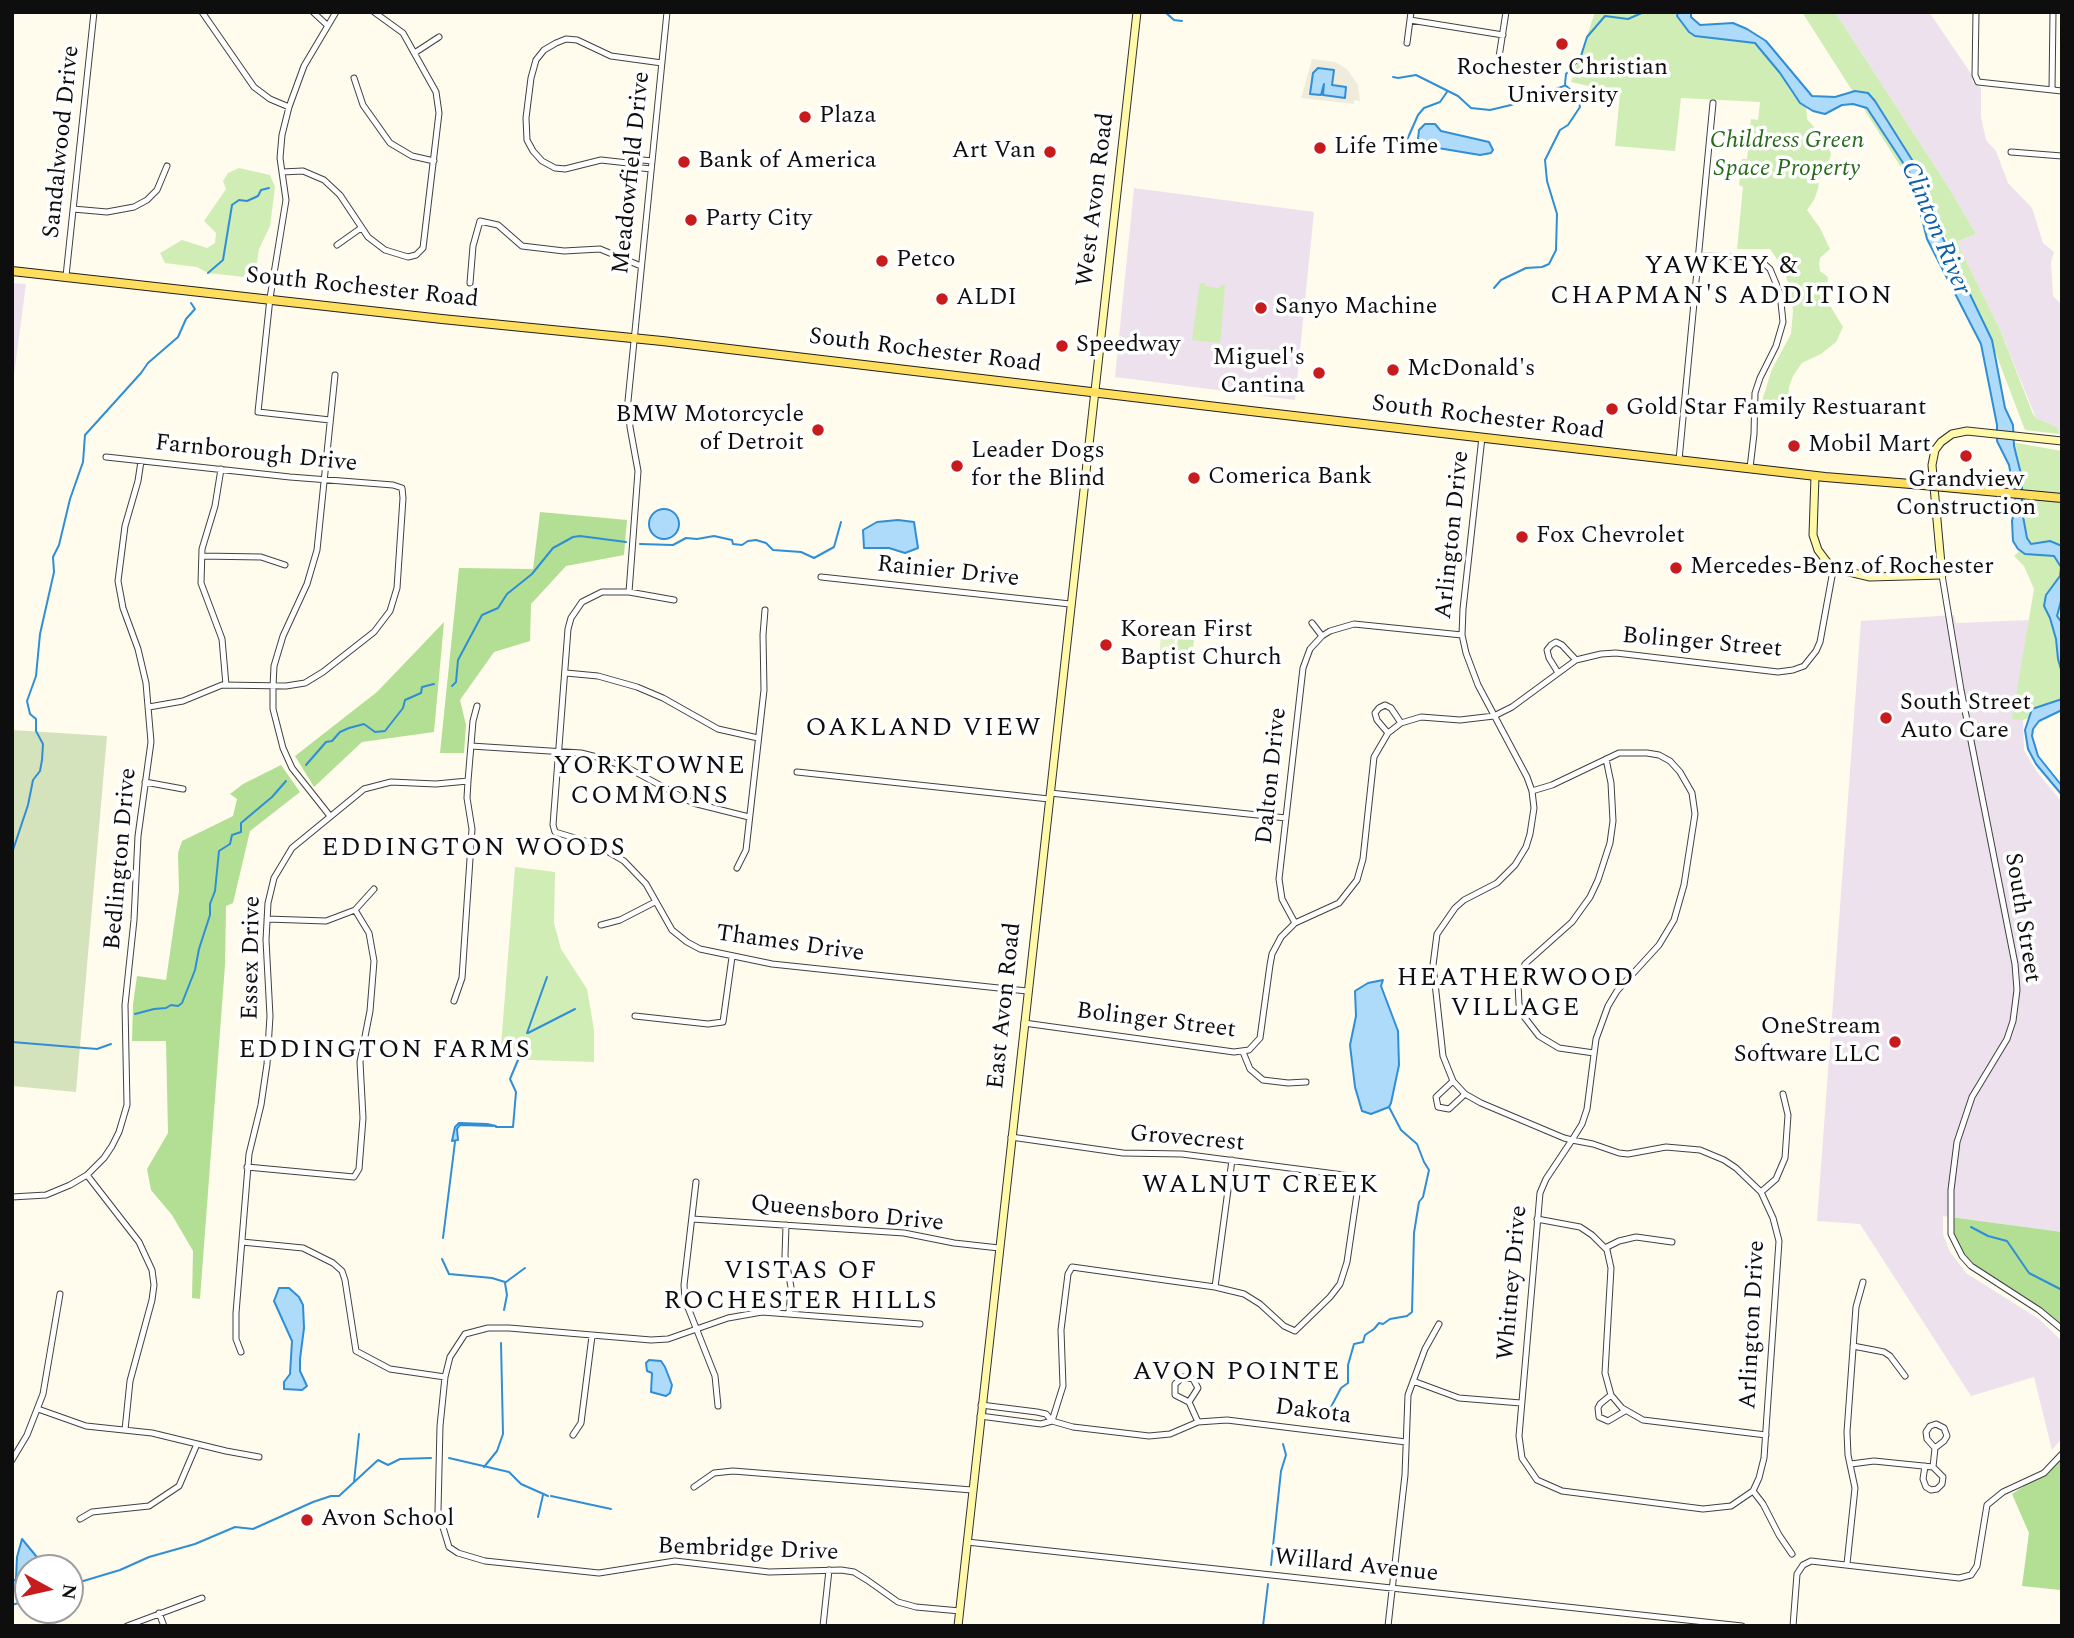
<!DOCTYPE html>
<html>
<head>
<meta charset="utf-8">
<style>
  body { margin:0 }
  #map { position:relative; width:2074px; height:1638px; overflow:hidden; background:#fffcee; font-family:Spectral,serif }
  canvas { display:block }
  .frame { position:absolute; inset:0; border:14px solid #0e0e0e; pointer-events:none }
  .north { position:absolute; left:14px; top:1554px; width:70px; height:70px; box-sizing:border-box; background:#fff; border:2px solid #9f9f9f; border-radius:50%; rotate:98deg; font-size:19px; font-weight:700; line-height:28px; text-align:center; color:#0e0e0e }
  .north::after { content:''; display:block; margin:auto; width:24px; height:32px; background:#c81b1d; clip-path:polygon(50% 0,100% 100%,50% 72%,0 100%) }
</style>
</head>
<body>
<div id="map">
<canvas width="2074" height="1638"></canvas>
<div class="frame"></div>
<div class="north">N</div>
</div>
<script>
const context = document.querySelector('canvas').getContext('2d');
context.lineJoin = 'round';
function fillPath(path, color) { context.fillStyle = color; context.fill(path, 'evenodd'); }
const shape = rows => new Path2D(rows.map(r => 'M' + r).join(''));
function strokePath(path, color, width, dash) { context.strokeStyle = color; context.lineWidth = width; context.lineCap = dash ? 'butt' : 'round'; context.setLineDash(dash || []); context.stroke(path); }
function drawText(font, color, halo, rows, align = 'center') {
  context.font = font + ' Spectral,serif'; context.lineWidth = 7; context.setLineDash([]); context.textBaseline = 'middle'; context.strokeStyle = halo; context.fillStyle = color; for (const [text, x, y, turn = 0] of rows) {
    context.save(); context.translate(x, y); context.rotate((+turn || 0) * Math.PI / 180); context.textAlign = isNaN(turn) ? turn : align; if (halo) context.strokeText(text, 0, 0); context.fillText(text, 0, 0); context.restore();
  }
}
fillPath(shape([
  [1835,12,1929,12,1972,75,1973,83,1981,88,1981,117,1986,140,1996,151,2008,183,2032,208,2043,243,2054,252,2051,262,2053,296,2062,305,2062,435,2059,434,2057,427,2036,418,2001,332,1961,251,1958,241,1976,234,1949,188],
  [1134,188,1314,212,1295,400,1115,377],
  [12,283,26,284,12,390],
  [1954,615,1956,623,2029,620,2013,718,2023,720,2024,750,2037,772,2062,802,2062,1232,1943,1216,1943,1234,1950,1252,1966,1273,2039,1319,2062,1341,2062,1438,2052,1450,2034,1377,1971,1396,1860,1224,1817,1221,1861,621]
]), '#ece1ed');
fillPath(shape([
  [1595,12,1678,12,1678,18,1695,36,1755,43,1780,73,1793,95,1806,107,1807,119,1824,138,1831,154,1829,162,1819,180,1818,189,1814,200,1807,210,1820,228,1830,249,1820,258,1819,264,1820,271,1828,277,1826,299,1843,327,1836,342,1821,354,1802,363,1793,376,1789,387,1788,401,1793,407,1761,404,1772,369,1791,334,1793,311,1790,288,1783,268,1770,249,1737,249,1743,187,1739,185,1742,159,1747,159,1751,119,1758,120,1760,102,1681,98,1675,151,1615,146,1620,93,1571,82],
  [1802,12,1835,12,1949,188,1976,234,1958,241,1961,251,2001,332,2033,414,2036,418,2057,427,2059,434,2025,430,1996,354,1944,249,1951,245,1906,179,1906,175],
  [239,168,270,175,275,187,270,226,259,249,255,275,253,278,208,273,197,267,165,263,160,253,182,240,207,248,215,243,216,233,204,221,226,189,223,181,228,173],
  [1200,283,1205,283,1205,286,1220,288,1221,285,1225,286,1220,343,1192,340],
  [2005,441,2062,451,2062,483,2060,483,2062,490,2062,706,2023,720,2012,719,2034,589,2024,566,2014,556,2022,549,2026,535,2016,477],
  [1178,638,1194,640,1191,664,1175,662],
  [515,867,555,872,554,923,561,949,587,989,594,1030,594,1062,500,1059]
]), '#d0edb5');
fillPath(shape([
  [540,512,627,520,624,555,566,566,531,604,530,641,494,652,460,700,466,725,464,753,440,753,459,568,533,569],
  [444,622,434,732,362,742,314,787,295,756,377,692],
  [281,765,300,792,250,831,233,903,226,906,225,965,200,1299,192,1298,193,1251,172,1215,151,1190,147,1169,168,1133,166,1041,132,1041,133,1004,137,976,166,980,179,891,178,853,182,841,233,816,237,799,230,794,243,784],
  [1950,1217,2062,1232,2062,1329,1977,1271,1955,1243],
  [2062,1454,2062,1593,2060,1590,2022,1586,2029,1533,2012,1494,2044,1473]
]), '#b2df93');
fillPath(shape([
  [12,730,107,736,76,1092,12,1086]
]), '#d5e3bd');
fillPath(shape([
  [1161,636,1175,638,1173,658,1159,657]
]), '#e2f3c7');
fillPath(shape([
  [1312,59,1335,62,1347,69,1358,85,1360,101,1354,100,1354,104,1301,98]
]), '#f0ecdc');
const water = shape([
  [1678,12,1691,12,1691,17,1700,25,1733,23,1747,29,1766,41,1812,96,1835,97,1855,91,1868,93,1875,101,1919,171,1937,226,1992,340,2005,408,2013,425,2014,446,2022,478,2022,511,2027,538,2031,544,2050,541,2062,546,2062,597,2057,616,2062,623,2062,673,2058,659,2056,639,2050,618,2044,606,2046,595,2060,576,2061,567,2054,556,2025,554,2018,549,2013,541,2012,521,2016,503,2009,465,1997,441,1997,425,1981,344,1927,239,1911,175,1867,108,1853,104,1842,105,1825,114,1813,111,1800,103,1780,73,1755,43,1695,36,1689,32,1677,16,1678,12],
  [1318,68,1334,70,1332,85,1346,87,1345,98,1323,95,1324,84,1321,95,1310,94,1313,73,1318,68],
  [1425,124,1435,124,1441,131,1489,142,1493,150,1491,153,1480,155,1420,145,1418,139,1419,130,1425,124],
  '649 524a15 15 0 1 1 30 0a15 15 0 1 1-30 0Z',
  [898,520,914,522,918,548,905,553,889,548,864,548,863,530,877,522,898,520],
  [2062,699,2062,710,2039,721,2033,729,2032,736,2038,756,2062,786,2062,795,2036,764,2028,749,2025,730,2032,709,2062,699],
  [1383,980,1381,986,1398,1031,1399,1065,1391,1103,1389,1107,1371,1114,1362,1111,1355,1087,1350,1045,1356,1016,1355,991,1368,983,1383,980],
  [459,1123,487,1124,496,1126,460,1125,457,1129,458,1140,452,1141,455,1127,459,1123],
  [279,1288,289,1288,299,1297,303,1305,304,1328,300,1359,300,1371,307,1386,302,1390,284,1389,284,1382,290,1374,292,1341,274,1301,279,1288],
  [649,1360,661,1361,665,1367,672,1385,670,1393,666,1396,651,1392,652,1373,647,1371,646,1363,649,1360],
  [22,1539,46,1568,28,1568,28,1586,12,1590,12,1582,16,1579,17,1557,22,1539]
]);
fillPath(water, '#afdbfb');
strokePath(water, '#308ed7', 2);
strokePath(shape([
  [1165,12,1174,20,1182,21],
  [1393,77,1398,78,1416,75,1458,96,1471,108,1490,110,1511,105,1564,86],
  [1565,84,1566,74,1580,59,1587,37,1605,16,1628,19,1644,12],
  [1398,153,1407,140,1418,115,1424,108,1440,102,1447,92],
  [208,273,223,260,232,205,239,200,247,201,258,196,261,190,269,188],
  [1494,288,1501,280,1526,268,1542,267,1549,264,1556,250,1557,214,1547,181,1545,160,1560,130,1568,125,1580,107,1577,95,1565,85],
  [640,544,673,545,686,538,697,539,714,536,732,540,733,544,742,545,748,541,756,540,766,543,773,550,801,552,814,558,834,547,841,522],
  [452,686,456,682,458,660,482,615,498,608,507,594,532,574,553,548,573,537,580,536,626,542],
  [306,765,326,742,332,741,340,732,349,728,364,724,375,732,385,731,403,708,405,700,421,693,422,687,434,684],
  [12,853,28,805,33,780,40,771,42,760,43,744,36,731,36,719,30,714,27,701,36,676,40,634,54,572,53,557,59,545,70,499,83,462,85,435,141,373,148,363,178,337,186,319,195,309,191,303],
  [135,1014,154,1009,166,1008,171,1005,178,1006,182,1003,195,970,199,949,210,915,210,904,215,891,219,851,230,844,232,835,241,832,241,823,272,797,286,781],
  [527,1033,547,977],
  [528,1033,575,1009],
  [12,1042,97,1049,111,1044],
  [496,1127,513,1127,516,1092,510,1079,523,1048],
  [1971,1227,1988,1236,2007,1241,2029,1273,2062,1290],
  [443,1238,455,1142],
  [442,1259,449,1274,492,1278,505,1282],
  [506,1282,525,1268],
  [504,1310,507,1295,505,1283],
  [1300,1414,1303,1412,1320,1415,1331,1407,1341,1388,1348,1383,1348,1365,1354,1344,1363,1342,1365,1335,1374,1329,1379,1323,1383,1324,1390,1319,1407,1316,1412,1312,1414,1233,1419,1202,1423,1197,1429,1170,1424,1162,1417,1144,1401,1130,1389,1107],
  [449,1458,509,1472,521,1484,548,1496],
  [484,1467,497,1451,503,1434,501,1343],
  [354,1482,359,1434],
  [551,1496,611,1509],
  [538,1517,543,1495],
  [1271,1565,1281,1471,1286,1455,1283,1444],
  [70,1585,120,1570,149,1557,195,1544,235,1527,253,1529,313,1502,331,1496,339,1496,378,1460,388,1465,400,1459,431,1458],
  [12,1605,28,1600],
  [1263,1626,1268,1584]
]), '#308ed7', 2);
const street = shape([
  [202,12,254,87,270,99,289,107],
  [313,12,327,25],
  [1976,12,1975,75,1978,82,2062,91],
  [1410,20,1503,35],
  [1407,43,1411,12],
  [416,52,439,37],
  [1499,57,1506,12],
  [354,78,363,105,390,143,412,156,434,161],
  [2052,90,2053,12],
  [2011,152,2062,156],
  [628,163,633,159,652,161],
  [651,169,633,167,628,163,601,160,565,169,555,168,542,161,533,151,527,140,526,118,531,78,536,60,544,50,556,43,566,39,577,40,611,56,662,63],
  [282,172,303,171,324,180,340,195,368,237,385,250,408,257,416,255,423,248,439,113,436,92,403,33,374,12],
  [73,209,107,212,134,207,147,200,157,190,167,166],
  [337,245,361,228],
  [1699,256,1752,257,1761,261,1770,269,1780,293,1783,322,1776,346,1760,378,1755,393,1754,434,1750,468],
  [66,276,94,12],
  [470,283,473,246,480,221,498,225,522,246,564,251,600,249,641,266],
  [330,420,258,412,270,298,286,200,280,158,282,135,289,107,304,66,336,12],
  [1482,437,1463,609,1462,635,1466,653,1478,685,1527,777,1532,791,1534,808,1530,834,1526,847,1515,865,1497,883,1464,900,1455,908,1437,934,1433,965,1443,1056,1453,1081,1465,1094,1481,1103,1564,1138,1572,1140,1593,1144,1619,1153,1628,1154,1666,1147,1700,1150,1724,1160,1736,1168,1761,1192,1773,1218,1779,1241,1764,1458,1759,1478,1753,1491,1731,1506,1703,1509,1562,1491,1537,1480,1522,1458,1519,1436,1540,1193,1546,1179,1572,1140,1582,1124,1587,1109,1596,1039,1608,1006,1617,991,1659,945,1674,920,1684,885,1695,814,1692,793,1680,772,1670,761,1659,755,1647,753,1619,753,1552,785,1532,791],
  [106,457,290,477,393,485,402,488,403,498,397,588,390,611,374,632,323,672,305,683,286,686,222,685,183,701,149,707],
  [1679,460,1713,103],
  [221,469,215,506,202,549,201,583,222,639,226,685],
  [202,556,261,557,285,565],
  [1942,575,1961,690,2015,964,2017,990,2013,1021,2007,1039,1972,1097,1957,1142,1951,1190,1951,1234,1962,1256,1971,1266,2039,1310,2062,1329],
  [821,577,1070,604],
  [629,592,638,471,630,427,628,401,667,12],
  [674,600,629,592,602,592,582,602,571,618,568,629,553,825,555,832,595,844,624,861,646,884,672,930,687,942,700,949,772,964,1027,991],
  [1312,623,1322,636],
  [1557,671,1549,658,1547,650,1551,645,1556,642,1562,645,1576,660],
  [566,673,598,676,637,687,663,698,718,729,758,738],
  [1388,733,1377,720,1375,713,1379,708,1385,705,1391,708,1401,723],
  [471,746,581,753,597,757,628,768,693,803,749,817],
  [797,772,1049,799],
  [145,782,183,789],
  [1050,793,1286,818],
  [330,816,292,768,283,748,273,709,273,686,274,666,283,636,307,584,317,550,335,375],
  [737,868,746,850,764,690,763,635,765,610],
  [267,919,326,921,355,910,374,889],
  [1295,923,1282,899,1279,879,1303,668,1310,649,1322,636,1330,631,1354,624,1462,635],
  [601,925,620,920,655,902],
  [454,1001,462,978,472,829,467,798,468,781,473,721,477,706],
  [635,1016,708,1024,723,1022,732,957],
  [1024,1023,1234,1052,1249,1050,1260,1038,1270,965,1272,954,1281,937,1295,923,1339,903,1357,880,1363,859,1374,757,1388,733,1401,723,1421,717,1460,720,1494,716,1512,707,1576,660,1601,654,1616,653,1778,672,1793,670,1804,666,1816,651,1820,642,1832,576,1836,568],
  [1243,1052,1250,1069,1263,1080,1288,1083,1306,1082],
  [1594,1053,1559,1048,1539,1036,1522,1014,1519,1004,1518,984,1525,964,1572,922,1590,897,1598,880,1610,843,1613,821,1611,783,1606,759],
  [1453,1081,1436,1097,1438,1107,1449,1109,1465,1094],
  [1011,1137,1123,1153,1182,1154,1351,1176,1359,1180,1347,1262,1340,1284,1330,1297,1295,1331,1284,1326,1260,1304,1244,1294,1215,1287,1072,1267,1068,1274,1061,1330,1063,1386,1052,1421,1073,1427,1149,1436,1170,1434,1198,1422,1227,1420,1406,1442],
  [247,1167,354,1177,359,1169,363,1118,360,1062,370,1011,374,961,369,933,355,910],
  [87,1175,139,1242,152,1270,154,1285,152,1300,130,1381,125,1430],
  [696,1182,684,1285,685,1300,715,1376,718,1406],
  [1761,1192,1776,1179,1785,1158,1788,1115,1783,1094],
  [12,1197,46,1195,70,1185,87,1175,104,1158,112,1146,119,1132,127,1105,125,1005,134,920,138,836,151,742,146,683,138,649,123,608,118,581,125,526,138,481,141,461],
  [692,1219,904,1233,954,1243,999,1248],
  [1537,1219,1580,1227,1592,1235,1607,1250,1611,1268,1605,1373,1611,1395,1622,1408,1643,1420,1766,1435],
  [786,1225,785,1256,791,1287,789,1314],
  [242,1242,303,1248,333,1263,342,1271,345,1280,356,1351,390,1369,445,1377],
  [1605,1248,1619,1241,1636,1237,1672,1242],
  [1215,1287,1232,1160],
  [920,1324,762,1312,728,1318,668,1339,651,1340,509,1328,488,1328,465,1334,450,1357,445,1377,440,1426,438,1511,449,1547,458,1553,485,1561,599,1573,675,1561,769,1572,841,1570,854,1572,867,1580,898,1602,916,1607,960,1611],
  [1853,1346,1884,1352,1890,1356,1905,1376],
  [241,1352,236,1339,236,1313,249,1154,261,1105,267,1064,270,1016,266,940,268,903,274,878,292,848,364,789,391,782,436,784,468,781],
  [1413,1381,1459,1398,1521,1403],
  [1611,1395,1600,1404,1598,1408,1599,1417,1608,1421,1625,1411],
  [1189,1402,1175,1395,1175,1384,1183,1377,1193,1379,1198,1388,1189,1402,1198,1422],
  [38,1409,86,1426,152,1433,226,1451,259,1457],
  [980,1416,1041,1424,1052,1421,1046,1414,1037,1412,981,1405],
  [573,1435,581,1423,592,1336],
  [12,1460,27,1435,43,1394,60,1294],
  [1851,1464,1874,1461,1933,1467,1943,1477,1942,1484,1937,1489,1931,1490,1926,1487,1923,1479,1925,1466],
  [1933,1467,1935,1448,1944,1441,1947,1436,1944,1428,1936,1424,1930,1426,1926,1432,1927,1439,1935,1448],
  [694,1487,714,1473,733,1471,972,1490],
  [1753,1491,1763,1504,1779,1535,1792,1554],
  [80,1519,92,1512,149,1506,179,1486,197,1444],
  [967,1542,1742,1626],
  [1847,1564,1855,1488,1848,1455,1847,1432,1856,1307,1863,1282],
  [159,1613,164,1626],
  [127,1626,202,1598],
  [823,1626,829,1570],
  [1388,1626,1405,1475,1408,1395,1425,1349,1439,1324],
  [1793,1626,1797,1574,1803,1565,1811,1561,1959,1578,1971,1575,1977,1566,1987,1505,2003,1492,2044,1473,2062,1454]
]);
const secondary = shape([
  [1815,476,1813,535,1818,550,1827,562,1845,571,1870,577,1942,575,1932,465,1935,450,1941,442,1952,434,1967,431,2062,441],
  [958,1626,1137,12]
]);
const primary = shape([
  [12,271,442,319,662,341,1259,412,1825,477,1923,485]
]);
strokePath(street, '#414141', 7);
strokePath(secondary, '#303030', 9);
strokePath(primary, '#1f1f1f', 10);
strokePath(street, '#fff', 5);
strokePath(secondary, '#fff9a9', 7);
strokePath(primary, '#ffde5e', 8);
const primaryBridge = shape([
  [1923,485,2062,498]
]);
strokePath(primaryBridge, '#1f1f1f', 10, []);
strokePath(primaryBridge, '#ffde5e', 8);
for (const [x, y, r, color] of [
  [1562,44,7,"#c81b1d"],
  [805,117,7,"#c81b1d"],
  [1320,148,7,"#c81b1d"],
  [1050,152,7,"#c81b1d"],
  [684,162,7,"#c81b1d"],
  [691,220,7,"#c81b1d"],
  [882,261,7,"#c81b1d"],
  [942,299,7,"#c81b1d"],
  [1261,308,7,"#c81b1d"],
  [1062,346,7,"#c81b1d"],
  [1393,370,7,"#c81b1d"],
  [1319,373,7,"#c81b1d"],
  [1612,409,7,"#c81b1d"],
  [818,430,7,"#c81b1d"],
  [1794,446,7,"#c81b1d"],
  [1966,456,7,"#c81b1d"],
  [957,466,7,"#c81b1d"],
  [1194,478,7,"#c81b1d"],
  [1522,537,7,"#c81b1d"],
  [1676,568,7,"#c81b1d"],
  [1106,645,7,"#c81b1d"],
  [1886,718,7,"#c81b1d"],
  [1895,1042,7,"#c81b1d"],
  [307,1520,7,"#c81b1d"]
]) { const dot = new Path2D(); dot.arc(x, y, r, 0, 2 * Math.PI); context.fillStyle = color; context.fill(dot); strokePath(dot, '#fff', 2.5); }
drawText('24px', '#0e0e0e', '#fff', [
  ["Rochester Christian",1562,69,"center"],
  ["University",1562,97,"center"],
  ["Plaza",819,117],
  ["Life Time",1334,148],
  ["Art Van",1036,152,"right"],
  ["Bank of America",698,162],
  ["Party City",705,220],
  ["Petco",896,261],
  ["ALDI",956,299],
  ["Sanyo Machine",1275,308],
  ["Speedway",1076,346],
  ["Miguel's",1305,359,"right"],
  ["Cantina",1305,387,"right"],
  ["McDonald's",1407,370],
  ["Gold Star Family Restuarant",1626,409],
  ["BMW Motorcycle",804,416,"right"],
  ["of Detroit",804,444,"right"],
  ["Mobil Mart",1808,446],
  ["Leader Dogs",971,452],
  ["for the Blind",971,480],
  ["Comerica Bank",1208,478],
  ["Grandview",1966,481,"center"],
  ["Construction",1966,509,"center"],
  ["Fox Chevrolet",1536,537],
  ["Mercedes-Benz of Rochester",1690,568],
  ["Korean First",1120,631],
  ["Baptist Church",1120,659],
  ["South Street",1900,704],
  ["Auto Care",1900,732],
  ["OneStream",1881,1028,"right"],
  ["Software LLC",1881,1056,"right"],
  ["Avon School",321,1520]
], 'left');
drawText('24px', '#0e0e0e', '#fff', [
  ["Sandalwood Drive",63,142,-84],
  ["Meadowfield Drive",633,173,-84],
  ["West Avon Road",1097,200,-83],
  ["South Rochester Road",362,289,6],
  ["South Rochester Road",925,352,7],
  ["South Rochester Road",1488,419,7],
  ["Farnborough Drive",256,455,6],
  ["Arlington Drive",1454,535,-84],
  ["Rainier Drive",948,573,6],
  ["Bolinger Street",1702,644,5],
  ["Dalton Drive",1273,776,-84],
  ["Bedlington Drive",122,859,-85],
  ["South Street",2021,918,81],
  ["Thames Drive",790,945,8],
  ["Essex Drive",253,958,-89],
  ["East Avon Road",1006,1006,-84],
  ["Bolinger Street",1156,1022,7],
  ["Grovecrest",1187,1140,5],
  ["Queensboro Drive",847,1215,6],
  ["Whitney Drive",1514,1283,-85],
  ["Arlington Drive",1754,1325,-87],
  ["Dakota",1313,1413,7],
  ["Bembridge Drive",748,1551,2],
  ["Willard Avenue",1356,1567,6]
]);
drawText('italic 24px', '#276a19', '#fff', [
  ["Childress Green",1787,142],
  ["Space Property",1787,170]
]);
drawText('italic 26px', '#0d5fa9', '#fff', [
  ["Clinton River",1934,229,67]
]);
context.letterSpacing = '2px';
drawText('26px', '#0e0e0e', '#fff', [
  ["YAWKEY &",1722,268],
  ["CHAPMAN'S ADDITION",1722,298],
  ["OAKLAND VIEW",924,730],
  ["YORKTOWNE",650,768],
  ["COMMONS",650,798],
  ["EDDINGTON WOODS",474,850],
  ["HEATHERWOOD",1516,980],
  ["VILLAGE",1516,1010],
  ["EDDINGTON FARMS",385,1052],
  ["WALNUT CREEK",1261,1187],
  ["VISTAS OF",801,1273],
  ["ROCHESTER HILLS",801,1303],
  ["AVON POINTE",1237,1374]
]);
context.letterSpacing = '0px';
</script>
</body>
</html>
